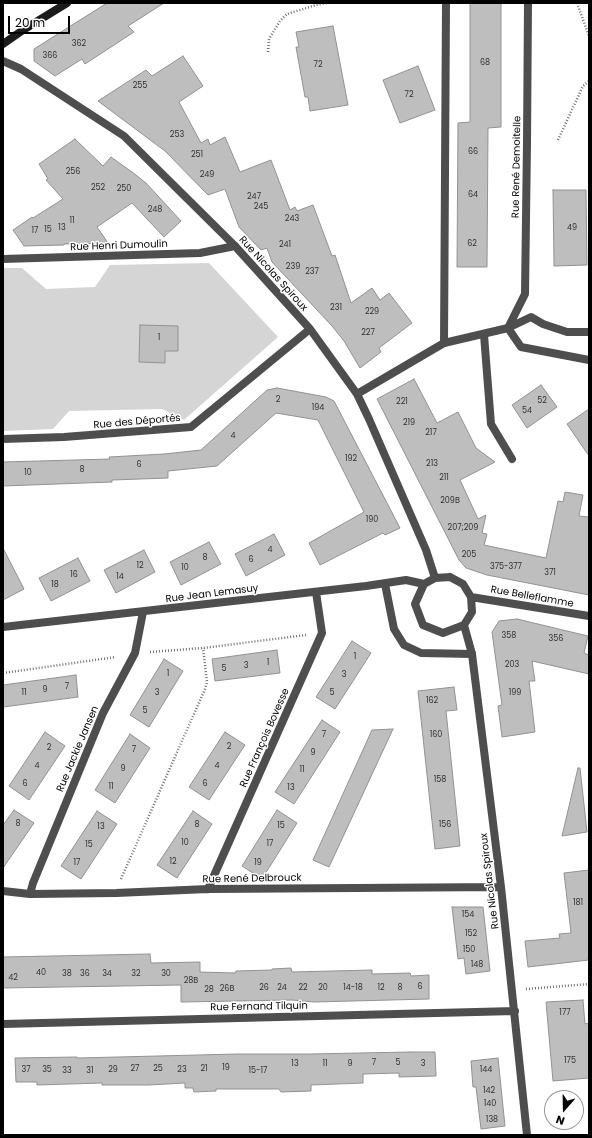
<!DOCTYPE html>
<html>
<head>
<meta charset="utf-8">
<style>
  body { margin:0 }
  #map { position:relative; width:592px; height:1138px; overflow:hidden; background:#fff; font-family:Poppins,sans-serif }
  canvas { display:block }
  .frame { position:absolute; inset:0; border:4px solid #000; pointer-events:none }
  .north { position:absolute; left:544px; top:1090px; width:40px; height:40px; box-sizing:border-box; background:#fff; border:1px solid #999; border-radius:50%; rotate:200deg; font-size:11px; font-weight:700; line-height:16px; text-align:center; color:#000 }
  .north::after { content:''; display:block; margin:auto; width:14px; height:18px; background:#000; clip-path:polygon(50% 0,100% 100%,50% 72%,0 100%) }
  .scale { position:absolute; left:8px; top:16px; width:62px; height:18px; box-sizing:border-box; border:2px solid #000; border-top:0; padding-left:5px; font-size:12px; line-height:14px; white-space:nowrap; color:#000; -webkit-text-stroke:3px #fff; paint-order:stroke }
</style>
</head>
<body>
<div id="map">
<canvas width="592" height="1138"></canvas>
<div class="frame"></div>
<div class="north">N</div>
<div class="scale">20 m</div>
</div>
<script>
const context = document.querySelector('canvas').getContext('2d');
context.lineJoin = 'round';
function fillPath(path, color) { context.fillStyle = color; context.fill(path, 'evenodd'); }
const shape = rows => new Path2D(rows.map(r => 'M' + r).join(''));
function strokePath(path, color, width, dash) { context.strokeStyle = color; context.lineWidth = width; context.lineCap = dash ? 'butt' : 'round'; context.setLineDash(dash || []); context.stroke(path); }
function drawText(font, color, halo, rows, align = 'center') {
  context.font = font + ' Poppins,sans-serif'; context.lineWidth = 3; context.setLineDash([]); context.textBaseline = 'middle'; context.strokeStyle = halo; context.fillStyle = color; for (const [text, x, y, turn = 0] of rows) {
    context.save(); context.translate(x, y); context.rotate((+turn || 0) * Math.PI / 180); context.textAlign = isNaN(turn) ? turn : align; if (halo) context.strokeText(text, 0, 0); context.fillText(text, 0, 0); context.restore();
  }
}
fillPath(shape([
  [209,263,278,337,184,420,162,409,69,411,53,429,3,431,3,268,22,268,46,289,95,287,110,265]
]), '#d5d5d5');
const building = shape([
  [107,3,164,3,128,26,134,32,85,64,82,59,55,76,34,61,34,49,107,3],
  [470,3,501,3,501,127,488,128,487,267,457,267,458,123,470,122,470,3],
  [333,26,348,105,310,111,308,97,305,97,296,47,299,47,296,32,333,26],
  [183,56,203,86,179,102,201,143,208,139,210,145,225,137,240,172,271,160,290,210,295,207,297,211,313,205,332,256,335,255,351,303,372,288,380,300,389,293,412,323,379,348,381,352,360,368,344,341,332,326,272,262,267,248,261,250,239,227,225,189,208,195,165,151,98,101,146,70,152,76,183,56],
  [418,66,435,110,400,123,383,80,418,66],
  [75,139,103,166,111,157,132,172,146,183,181,221,164,237,132,203,97,227,108,243,64,244,64,245,24,246,13,230,32,217,33,218,63,199,46,180,48,179,39,164,75,139],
  [553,190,586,190,587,265,554,266,553,190],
  [140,325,178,326,178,351,165,351,165,363,139,362,140,325],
  [414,379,437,423,458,412,476,448,495,462,460,480,478,519,486,515,482,533,487,534,484,545,546,558,558,501,563,502,565,492,583,495,579,516,589,517,589,595,487,575,466,568,459,560,377,399,414,379],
  [541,385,557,407,527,428,512,405,541,385],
  [277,388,326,397,334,401,400,528,385,535,383,533,320,565,309,543,364,512,318,420,276,413,217,466,168,471,168,478,112,480,112,482,3,486,3,462,110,459,109,457,164,454,201,450,267,390,277,388],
  [589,409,589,456,567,424,589,409],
  [274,534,285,555,246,576,235,554,274,534],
  [209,542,221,564,181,585,170,562,209,542],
  [3,548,24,589,3,600,3,548],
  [144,550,155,572,116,593,104,570,144,550],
  [78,558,90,581,51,601,39,578,78,558],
  [517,619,588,636,584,653,589,655,589,674,532,661,535,681,529,681,535,732,502,737,498,706,502,705,492,632,499,621,517,619],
  [352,641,371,653,335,709,316,697,352,641],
  [277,650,280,673,215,681,212,659,277,650],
  [164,659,183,671,149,727,130,715,164,659],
  [76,675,78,697,3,707,3,685,76,675],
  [454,687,457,710,446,711,460,846,435,849,418,691,454,687],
  [322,720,340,732,294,804,275,792,322,720],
  [393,729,329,867,313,860,372,730,393,729],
  [45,732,65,746,29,800,9,786,45,732],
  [225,732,245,745,209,800,189,787,225,732],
  [130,734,150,748,115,803,95,790,130,734],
  [578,768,580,768,587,832,562,836,578,768],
  [14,810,34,823,3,868,3,825,14,810],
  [277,810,297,823,262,879,242,866,277,810],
  [97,811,117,824,81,879,61,866,97,811],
  [193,811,212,824,177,878,157,865,193,811],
  [589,870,589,960,528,967,525,941,560,938,559,934,571,933,564,873,589,870],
  [452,907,483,907,490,971,466,974,464,958,458,959,452,907],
  [150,954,151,963,200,962,200,972,235,973,236,971,272,970,272,969,291,968,292,972,372,970,372,974,410,973,411,976,429,975,429,999,314,1002,292,1000,181,1002,181,985,3,988,3,957,150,954],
  [583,1000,585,1024,589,1023,589,1078,553,1081,546,1002,583,1000],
  [410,1052,435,1052,436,1076,399,1077,399,1073,363,1074,363,1083,311,1085,311,1091,281,1092,279,1089,216,1089,216,1091,194,1092,193,1088,185,1088,185,1083,149,1085,102,1085,102,1083,37,1085,37,1082,16,1082,15,1058,77,1057,78,1058,237,1054,311,1054,410,1052],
  [498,1058,505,1126,481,1129,476,1087,473,1087,471,1061,498,1058]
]);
fillPath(building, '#bebebe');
strokePath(building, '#929292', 1);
strokePath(shape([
  [577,3,589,36],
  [268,52,269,39,280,21,287,14,316,5,327,3],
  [558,140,583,86,589,81],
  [150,652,203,648,306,635],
  [3,673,116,657],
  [121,879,205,689,207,682,203,648],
  [526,989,589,984]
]), '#707070', 2.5, [1, 2]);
strokePath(shape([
  [484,335,491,424,512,459],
  [444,343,446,3],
  [385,584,394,629,404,645,421,653,472,654]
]), '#4e4e4e', 8);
strokePath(shape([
  [3,61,21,69,124,136,235,246,310,329,357,394,369,419,426,550,435,578],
  [3,259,200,253,235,246],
  [589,332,567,332,543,324,531,317,508,328,521,347,589,360],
  [357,394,444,343,508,328,525,294,527,143,528,3],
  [3,439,64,437,191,427,310,329],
  [450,577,463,584,471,597,472,612,464,625,443,633,423,625,415,604,424,584,435,578,450,577],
  [471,597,589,616],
  [464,625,472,654,501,887,527,1135],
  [3,627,366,586,406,580,424,584],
  [208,889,322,633,316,592],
  [3,891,30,894,116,893,208,889,501,887],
  [30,894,33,883,103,713,135,653,143,612],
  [3,1024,515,1011]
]), '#4e4e4e', 8);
strokePath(shape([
  [3,44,23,30,67,3]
]), '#1b1b1b', 8);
drawText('8px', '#303030', null, [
  ["362",79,44],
  ["366",50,56],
  ["68",485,63],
  ["72",318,65],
  ["255",140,86],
  ["72",409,95],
  ["253",177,135],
  ["66",473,152],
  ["251",197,155],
  ["256",73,172],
  ["249",207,175],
  ["252",98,188],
  ["250",124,189],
  ["64",473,195],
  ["247",254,197],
  ["245",261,207],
  ["248",155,210],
  ["243",292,219],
  ["11",72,221],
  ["13",62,228],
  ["49",572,228],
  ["15",48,230],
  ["17",35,231],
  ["62",472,244],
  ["241",285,245],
  ["239",293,267],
  ["237",312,272],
  ["231",336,308],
  ["229",372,312],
  ["227",368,333],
  ["1",159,338],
  ["2",278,400],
  ["52",542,401],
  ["221",402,402],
  ["194",318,408],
  ["54",527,411],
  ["219",409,423],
  ["217",431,433],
  ["4",233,436],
  ["192",351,459],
  ["213",432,464],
  ["6",139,465],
  ["8",82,470],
  ["10",28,473],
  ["211",444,478],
  ["209B",450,501],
  ["190",372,520],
  ["207;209",463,528],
  ["4",270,550],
  ["205",469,555],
  ["8",205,558],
  ["6",251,560],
  ["12",140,566],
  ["375-377",506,567],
  ["10",185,568],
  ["371",550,573],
  ["16",74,575],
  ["14",120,577],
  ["18",55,585],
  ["358",509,636],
  ["356",556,639],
  ["1",355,657],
  ["1",268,663],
  ["203",512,665],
  ["3",246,666],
  ["5",224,669],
  ["1",168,674],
  ["3",344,675],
  ["7",67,687],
  ["9",45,690],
  ["11",24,693],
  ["3",157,693],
  ["5",332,693],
  ["199",515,693],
  ["162",432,701],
  ["5",145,711],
  ["7",324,735],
  ["160",436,735],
  ["2",229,747],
  ["2",49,748],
  ["7",134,750],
  ["9",313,753],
  ["4",37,766],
  ["4",217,766],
  ["9",123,769],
  ["11",302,770],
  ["158",440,780],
  ["6",25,784],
  ["6",205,784],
  ["11",111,787],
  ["13",291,788],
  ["8",18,824],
  ["8",197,825],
  ["156",445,825],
  ["15",281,826],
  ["13",101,827],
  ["10",185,843],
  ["17",270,844],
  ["15",89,845],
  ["12",173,862],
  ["17",77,863],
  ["19",258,863],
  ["181",578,903],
  ["154",468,915],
  ["152",471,934],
  ["150",469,950],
  ["148",477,965],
  ["40",41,973],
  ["38",67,974],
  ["36",85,974],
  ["34",107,974],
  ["32",136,974],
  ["30",166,974],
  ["42",13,978],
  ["28B",191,981],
  ["6",420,987],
  ["26",264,988],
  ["24",282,988],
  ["22",303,988],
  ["20",323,988],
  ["14-18",353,988],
  ["12",381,988],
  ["8",400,988],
  ["26B",227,989],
  ["28",209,990],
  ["177",565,1013],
  ["175",570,1061],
  ["7",374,1063],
  ["5",398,1063],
  ["13",295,1064],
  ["11",325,1064],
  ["9",350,1064],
  ["3",423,1064],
  ["19",226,1068],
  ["27",135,1069],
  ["25",158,1069],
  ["21",204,1069],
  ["37",26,1070],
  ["35",47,1070],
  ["29",113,1070],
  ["23",182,1070],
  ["144",486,1070],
  ["33",67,1071],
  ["31",90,1071],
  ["15-17",258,1071],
  ["142",489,1091],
  ["140",490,1104],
  ["138",492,1120]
]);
drawText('10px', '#000', '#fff', [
  ["Rue René Demoitelle",517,167,-89],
  ["Rue Henri Dumoulin",119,246,-2],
  ["Rue Nicolas Spiroux",273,274,48],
  ["Rue des Déportés",137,422,-5],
  ["Rue Jean Lemasuy",212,594,-7],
  ["Rue Belleflamme",532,597,10],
  ["Rue François Bovesse",265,738,-66],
  ["Rue Jackie Jansen",78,749,-67],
  ["Rue René Delbrouck",252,879,-1],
  ["Rue Nicolas Spiroux",490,881,-97],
  ["Rue Fernand Tilquin",259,1007,-1]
]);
</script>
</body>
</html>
